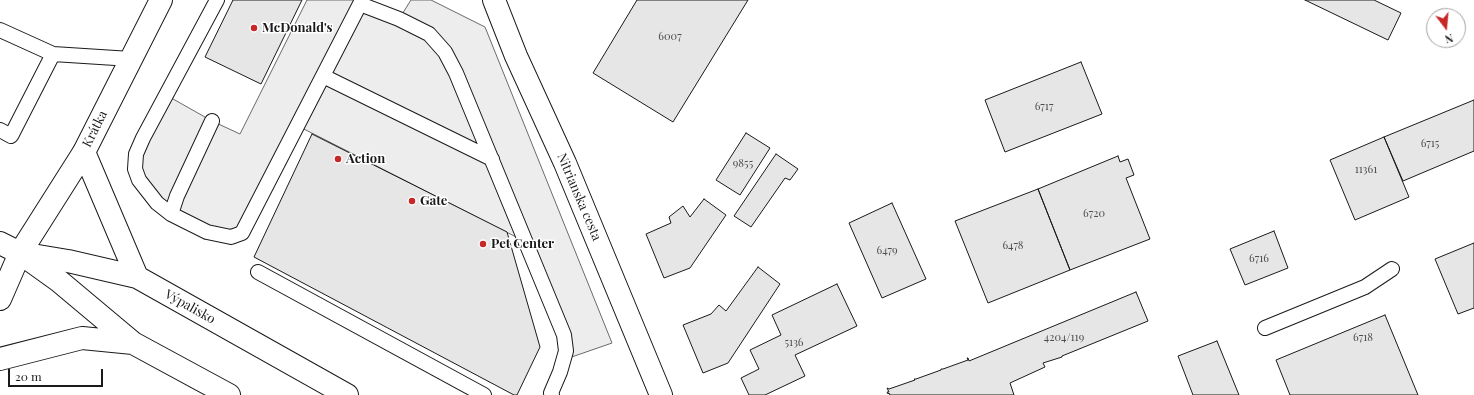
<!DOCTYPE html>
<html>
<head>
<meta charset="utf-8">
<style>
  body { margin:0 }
  #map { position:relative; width:1474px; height:395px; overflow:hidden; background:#fff; font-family:"Playfair Display",serif }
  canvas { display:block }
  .north { position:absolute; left:1426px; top:8px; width:40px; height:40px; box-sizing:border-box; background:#fff; border:1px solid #a3a3a3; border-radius:50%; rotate:164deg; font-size:11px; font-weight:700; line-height:16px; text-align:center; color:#1a1a1a }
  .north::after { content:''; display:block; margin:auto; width:14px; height:18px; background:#c62828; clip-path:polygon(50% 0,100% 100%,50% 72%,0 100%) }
  .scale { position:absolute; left:8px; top:369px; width:95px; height:18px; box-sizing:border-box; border:2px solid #1a1a1a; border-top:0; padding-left:5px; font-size:12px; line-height:14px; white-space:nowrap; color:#1a1a1a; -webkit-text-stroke:3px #fff; paint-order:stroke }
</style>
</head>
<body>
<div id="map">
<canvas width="1474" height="395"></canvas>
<div class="north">N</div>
<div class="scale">20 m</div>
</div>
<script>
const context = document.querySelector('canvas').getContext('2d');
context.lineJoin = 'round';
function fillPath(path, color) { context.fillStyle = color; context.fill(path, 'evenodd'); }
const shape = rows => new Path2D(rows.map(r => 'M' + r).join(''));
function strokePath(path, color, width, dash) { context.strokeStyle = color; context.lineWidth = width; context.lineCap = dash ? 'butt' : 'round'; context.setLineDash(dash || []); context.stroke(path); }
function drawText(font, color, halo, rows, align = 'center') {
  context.font = font + ' "Playfair Display",serif'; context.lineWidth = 3; context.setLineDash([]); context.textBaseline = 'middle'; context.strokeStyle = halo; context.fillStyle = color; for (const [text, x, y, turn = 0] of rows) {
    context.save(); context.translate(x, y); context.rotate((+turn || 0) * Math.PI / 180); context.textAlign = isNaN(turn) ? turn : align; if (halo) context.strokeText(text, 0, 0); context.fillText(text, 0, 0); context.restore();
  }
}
const built = shape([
  [307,0,362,0,399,19,411,0,431,0,485,27,612,343,563,360,566,351,524,241,298,126,242,233,231,237,171,214,139,180,136,154,166,95,212,121,240,134,307,0]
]);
fillPath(built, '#ededed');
strokePath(built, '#6a6a6a', 1);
const building = shape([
  [233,0,302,0,261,84,205,57,233,0],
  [637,0,748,0,673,122,593,73,637,0],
  [1305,0,1374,0,1401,13,1388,40,1305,0],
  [1081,62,1102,114,1005,152,985,100,1081,62],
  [1474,100,1474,151,1403,181,1384,137,1474,100],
  [746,133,770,148,740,195,716,180,746,133],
  [312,134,507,232,540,347,517,395,514,395,254,257,312,134],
  [1384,137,1409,197,1355,220,1330,160,1384,137],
  [776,154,798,169,790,180,785,178,751,227,734,216,776,154],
  [1118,156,1120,162,1128,159,1134,175,1126,178,1150,239,1070,270,1038,189,1118,156],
  [1038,189,1070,270,988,303,955,221,1038,189],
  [704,199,726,215,690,268,664,278,646,234,671,223,669,217,683,206,690,217,704,199],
  [892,203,926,279,882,298,849,223,892,203],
  [1274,231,1288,268,1245,285,1230,249,1274,231],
  [1474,243,1474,308,1458,314,1435,259,1474,243],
  [758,267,780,284,728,363,703,373,683,325,711,314,719,305,726,311,758,267],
  [837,284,857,326,795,355,805,376,765,395,749,395,741,378,759,369,750,350,781,335,772,315,837,284],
  [1136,292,1148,321,1062,356,1062,357,1043,363,1045,367,1010,383,1014,395,890,395,889,393,888,394,887,392,889,392,887,388,889,389,915,380,914,379,916,379,941,370,941,369,943,369,968,360,967,358,968,358,969,361,1136,292],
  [1385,315,1418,395,1290,395,1276,360,1385,315],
  [1217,341,1239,395,1193,395,1178,356,1217,341]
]);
fillPath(building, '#e6e6e6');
strokePath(building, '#1a1a1a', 1);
const service = shape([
  [217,0,143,138,136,154,135,169,139,180,157,203,171,214,207,232,231,237,242,233,362,0],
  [360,4,399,19,429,34,445,52,456,73,564,335,566,351,560,372,551,393,552,395],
  [0,30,53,54,131,59],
  [323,76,492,159],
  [0,130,11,136,53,54],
  [171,214,177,196,212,121],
  [258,272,484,395],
  [1265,328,1365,287,1392,269]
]);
const minor = shape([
  [494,0,516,56,565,163,661,395]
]);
const secondary = shape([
  [20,253,84,152,161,0]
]);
const primary = shape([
  [84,152,137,277],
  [0,243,20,253,59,281,133,343,229,395],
  [20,253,68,261,137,277,347,395],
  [0,299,20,253],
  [0,359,82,338,133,343]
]);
strokePath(service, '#1a1a1a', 16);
strokePath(minor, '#1a1a1a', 24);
strokePath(secondary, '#1a1a1a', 24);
strokePath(primary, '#1a1a1a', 24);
strokePath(service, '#fff', 14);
strokePath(minor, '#fff', 22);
strokePath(secondary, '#fff', 22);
strokePath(primary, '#fff', 22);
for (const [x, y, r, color] of [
  [254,28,4,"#c62828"],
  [338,159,4,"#c62828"],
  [412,201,4,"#c62828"],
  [483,244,4,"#c62828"]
]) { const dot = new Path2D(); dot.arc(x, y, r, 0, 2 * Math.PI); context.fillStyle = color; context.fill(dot); strokePath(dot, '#fff', 1.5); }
drawText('11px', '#4d4d4d', null, [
  ["6007",670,37],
  ["6717",1044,107],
  ["6715",1430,144],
  ["9855",743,164],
  ["11361",1366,170],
  ["6720",1094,214],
  ["6478",1013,246],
  ["6479",887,251],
  ["6716",1259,259],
  ["4204/119",1064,338],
  ["6718",1363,338],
  ["5136",794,343]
]);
drawText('bold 13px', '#1a1a1a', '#fff', [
  ["McDonald's",262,28],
  ["Action",346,159],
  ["Gate",420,201],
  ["Pet Center",491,244]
], 'left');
drawText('13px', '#1a1a1a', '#fff', [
  ["Krátka",95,129,-63],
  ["Nitrianska cesta",579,197,67],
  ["Výpalisko",190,307,29]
]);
</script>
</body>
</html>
